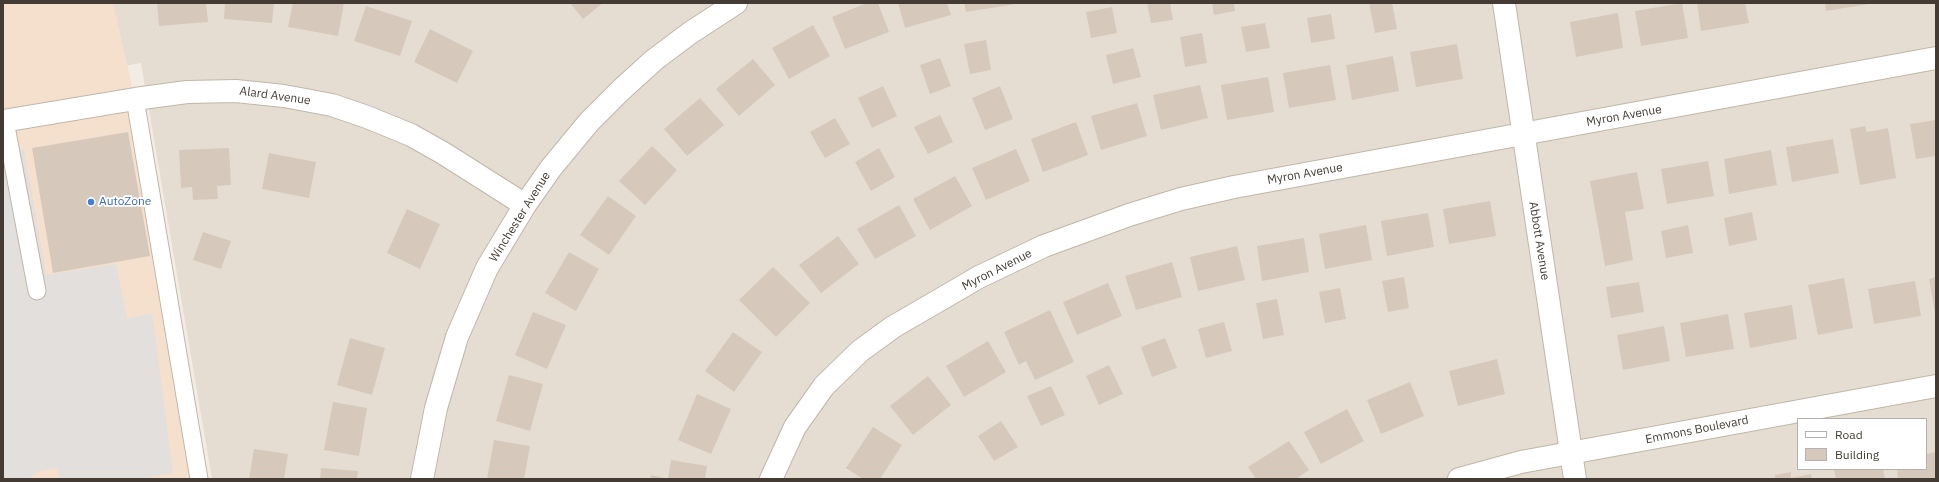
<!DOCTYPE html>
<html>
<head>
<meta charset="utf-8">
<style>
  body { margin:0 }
  #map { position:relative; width:1939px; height:482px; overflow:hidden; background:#f2ece4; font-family:"IBM Plex Sans",sans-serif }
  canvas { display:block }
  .frame { position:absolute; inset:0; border:4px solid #443c34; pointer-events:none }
  .legend { position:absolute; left:1797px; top:418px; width:130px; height:52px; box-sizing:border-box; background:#fff; border:1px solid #b4b1ae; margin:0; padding:5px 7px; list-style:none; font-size:12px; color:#443c34 }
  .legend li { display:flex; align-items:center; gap:8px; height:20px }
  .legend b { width:20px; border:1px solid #b4b1ae }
</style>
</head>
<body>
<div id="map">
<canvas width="1939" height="482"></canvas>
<div class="frame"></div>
<ul class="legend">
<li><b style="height:5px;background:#fff"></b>Road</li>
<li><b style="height:11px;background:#d6c9bc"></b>Building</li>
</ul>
</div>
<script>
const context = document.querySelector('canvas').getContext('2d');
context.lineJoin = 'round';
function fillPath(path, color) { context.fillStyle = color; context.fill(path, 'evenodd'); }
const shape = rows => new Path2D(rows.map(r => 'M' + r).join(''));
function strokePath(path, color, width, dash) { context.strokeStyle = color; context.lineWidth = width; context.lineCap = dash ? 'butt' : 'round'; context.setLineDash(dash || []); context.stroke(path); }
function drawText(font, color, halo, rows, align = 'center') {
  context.font = font + ' "IBM Plex Sans",sans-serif'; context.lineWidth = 3.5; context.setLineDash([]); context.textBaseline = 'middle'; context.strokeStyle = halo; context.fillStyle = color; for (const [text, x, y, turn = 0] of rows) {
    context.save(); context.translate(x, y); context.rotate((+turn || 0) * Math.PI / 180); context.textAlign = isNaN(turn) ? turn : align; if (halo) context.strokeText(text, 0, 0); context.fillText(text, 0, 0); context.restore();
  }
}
fillPath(shape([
  [109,3,1936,3,1936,479,212,479,141,63,118,67],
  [1798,419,1926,419,1926,469,1798,469]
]), '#e6ddd2');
fillPath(shape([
  [3,3,113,3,135,99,199,479,3,479]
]), '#f5e0ce');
fillPath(shape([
  [24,150,46,275,116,264,127,319,152,313,173,473,139,479,59,479,58,470,54,468,37,472,28,479,3,479,3,154]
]), '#e2dfdc');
fillPath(shape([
  [157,3,206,3,208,22,159,26],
  [225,3,274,3,272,23,224,19],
  [293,3,344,3,338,36,288,27],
  [570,3,603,3,583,19],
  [867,3,878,3,889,32,845,49,832,17],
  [898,3,947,3,951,15,905,28],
  [964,3,1016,3,1016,4,966,12],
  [1147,3,1170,3,1173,20,1151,23],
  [1212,3,1234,3,1235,11,1214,15],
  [1369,3,1392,3,1397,29,1375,33],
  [1682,3,1688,38,1641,46,1635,11],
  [1697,3,1745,3,1749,23,1701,31],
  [1825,3,1869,3,1869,4,1826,11],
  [366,6,412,21,400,56,354,41],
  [1112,7,1117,33,1091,38,1086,12],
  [1618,13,1623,48,1576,57,1570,22],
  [1331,14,1335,39,1311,43,1307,18],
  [1265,23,1270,48,1246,52,1241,27],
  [813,25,830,56,789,79,772,48],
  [430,29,473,51,457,83,414,62],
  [1202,33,1207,63,1185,67,1180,37],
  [986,40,991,70,970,74,964,44],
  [1457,44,1463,79,1416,87,1410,52],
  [1133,48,1141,77,1113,84,1106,55],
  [1393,56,1399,91,1352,100,1346,65],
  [940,58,951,86,930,94,920,65],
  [753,59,775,85,739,116,716,89],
  [1330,65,1336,100,1289,108,1283,73],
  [1268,77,1274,112,1227,120,1221,85],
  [1200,85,1208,118,1161,130,1153,95],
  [883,86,897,116,872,128,858,98],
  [1000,86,1013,119,985,130,972,98],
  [700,98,724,125,687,156,664,129],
  [1137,103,1147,136,1101,150,1091,116],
  [940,115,953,142,928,154,914,127],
  [835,118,850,144,825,158,810,132],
  [1936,120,1936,156,1916,159,1910,124],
  [1076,122,1088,155,1043,172,1031,139],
  [1865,126,1867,132,1888,128,1896,178,1860,185,1850,129],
  [128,132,150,256,53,273,32,148],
  [1833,139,1839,173,1792,182,1786,147],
  [652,146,677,170,645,205,619,181],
  [229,148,231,185,217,186,218,199,193,200,192,187,181,188,179,150],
  [879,148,895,177,871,191,855,162],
  [1016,149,1030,181,986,200,972,168],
  [1771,150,1777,185,1729,194,1724,159],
  [269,153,316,162,309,198,262,189],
  [1708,161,1714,196,1667,204,1661,169],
  [1637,172,1644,209,1625,212,1633,260,1605,266,1590,181],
  [955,176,972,206,930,230,913,199],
  [608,196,636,216,609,255,580,235],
  [1490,201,1496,236,1449,244,1443,209],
  [899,205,916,236,875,259,857,229],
  [407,209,440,224,420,269,387,253],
  [1752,212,1757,240,1729,246,1724,218],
  [1428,213,1434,247,1387,256,1381,221],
  [1366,225,1372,260,1325,269,1319,234],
  [1688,225,1693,253,1666,258,1661,231],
  [203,232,231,241,221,269,193,260],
  [838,236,859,264,821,293,799,265],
  [1304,238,1309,272,1262,281,1257,246],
  [1237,246,1245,280,1198,291,1190,257],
  [569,252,599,269,576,311,545,293],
  [1172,262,1182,297,1136,310,1125,276],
  [773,267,810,303,776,337,739,300],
  [1404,277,1409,308,1388,312,1382,281],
  [1936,277,1936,313,1935,313,1929,279],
  [1844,278,1853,328,1818,335,1808,285],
  [1915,281,1921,316,1874,324,1868,289],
  [1639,282,1644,312,1611,318,1606,287],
  [1108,283,1122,316,1077,335,1063,302],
  [1340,288,1346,319,1325,323,1319,292],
  [1277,299,1284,335,1263,339,1256,303],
  [1792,305,1797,339,1750,348,1744,313],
  [1050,310,1074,362,1035,380,1026,361,1019,365,1004,332],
  [533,312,566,325,547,369,515,355],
  [1728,314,1734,349,1686,357,1680,323],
  [1224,322,1232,351,1206,358,1198,329],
  [1664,326,1670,361,1623,370,1617,335],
  [733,332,762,352,734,392,705,371],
  [350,338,385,348,372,395,337,385],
  [1165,338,1177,368,1152,377,1141,347],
  [988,341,1006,372,964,397,946,366],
  [1497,359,1505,394,1458,406,1449,371],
  [1109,365,1123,394,1099,405,1086,376],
  [509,375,543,384,530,431,496,421],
  [928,376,951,405,913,435,890,406],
  [1410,382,1424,416,1381,434,1367,400],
  [1051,386,1065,415,1041,426,1027,396],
  [697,394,731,409,711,454,678,440],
  [333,402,367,408,359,456,324,450],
  [1347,409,1364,441,1321,464,1304,432],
  [1001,421,1018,447,994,461,978,436],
  [873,427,902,445,880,479,863,479,846,468],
  [494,440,530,446,524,479,487,479],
  [1289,441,1309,470,1296,479,1256,479,1248,467],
  [254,449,288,454,284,479,249,479],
  [1936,452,1936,479,1898,479,1897,469,1926,469,1926,454],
  [671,460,707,466,705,479,668,479],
  [321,468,358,471,357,479,320,479],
  [1838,469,1883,469,1885,479,1836,479,1834,470],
  [1791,472,1791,478,1811,474,1812,479,1775,479,1775,475],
  [651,475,664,478,664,479,650,479]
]), '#d6c9bc');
const service = shape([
  [135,99,199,479],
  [5,121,37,291]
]);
const minor = shape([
  [1504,3,1575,479],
  [3,121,135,99,187,92,236,91,284,96,332,105,367,117,411,135,443,153,525,205],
  [422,479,436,408,457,337,487,268,525,205,551,168,589,122,621,90,654,60,690,33,736,3],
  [771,479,795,427,824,386,860,351,893,327,979,277,1044,246,1129,215,1181,199,1234,187,1936,58]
]);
const tertiary = shape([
  [1459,479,1521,462,1936,386]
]);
strokePath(service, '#c0b6a9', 19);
strokePath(minor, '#c0b6a9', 24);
strokePath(tertiary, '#c0b6a9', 24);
strokePath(service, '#fff', 17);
strokePath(minor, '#fff', 22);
strokePath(tertiary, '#fff', 22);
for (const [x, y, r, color] of [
  [91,202,4,"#3f7fe0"]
]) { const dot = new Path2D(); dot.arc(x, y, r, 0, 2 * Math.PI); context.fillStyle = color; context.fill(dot); strokePath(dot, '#fff', 1.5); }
drawText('12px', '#443c34', '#fff', [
  ["Alard Avenue",275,96,8],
  ["Myron Avenue",1624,116,-10],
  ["Myron Avenue",1305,174,-10],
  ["Winchester Avenue",520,217,-58],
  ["Abbott Avenue",1539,241,81],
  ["Myron Avenue",997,270,-27],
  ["Emmons Boulevard",1697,430,-11]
]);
drawText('12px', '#366cbe', '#fff', [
  ["AutoZone",99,202]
], 'left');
</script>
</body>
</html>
